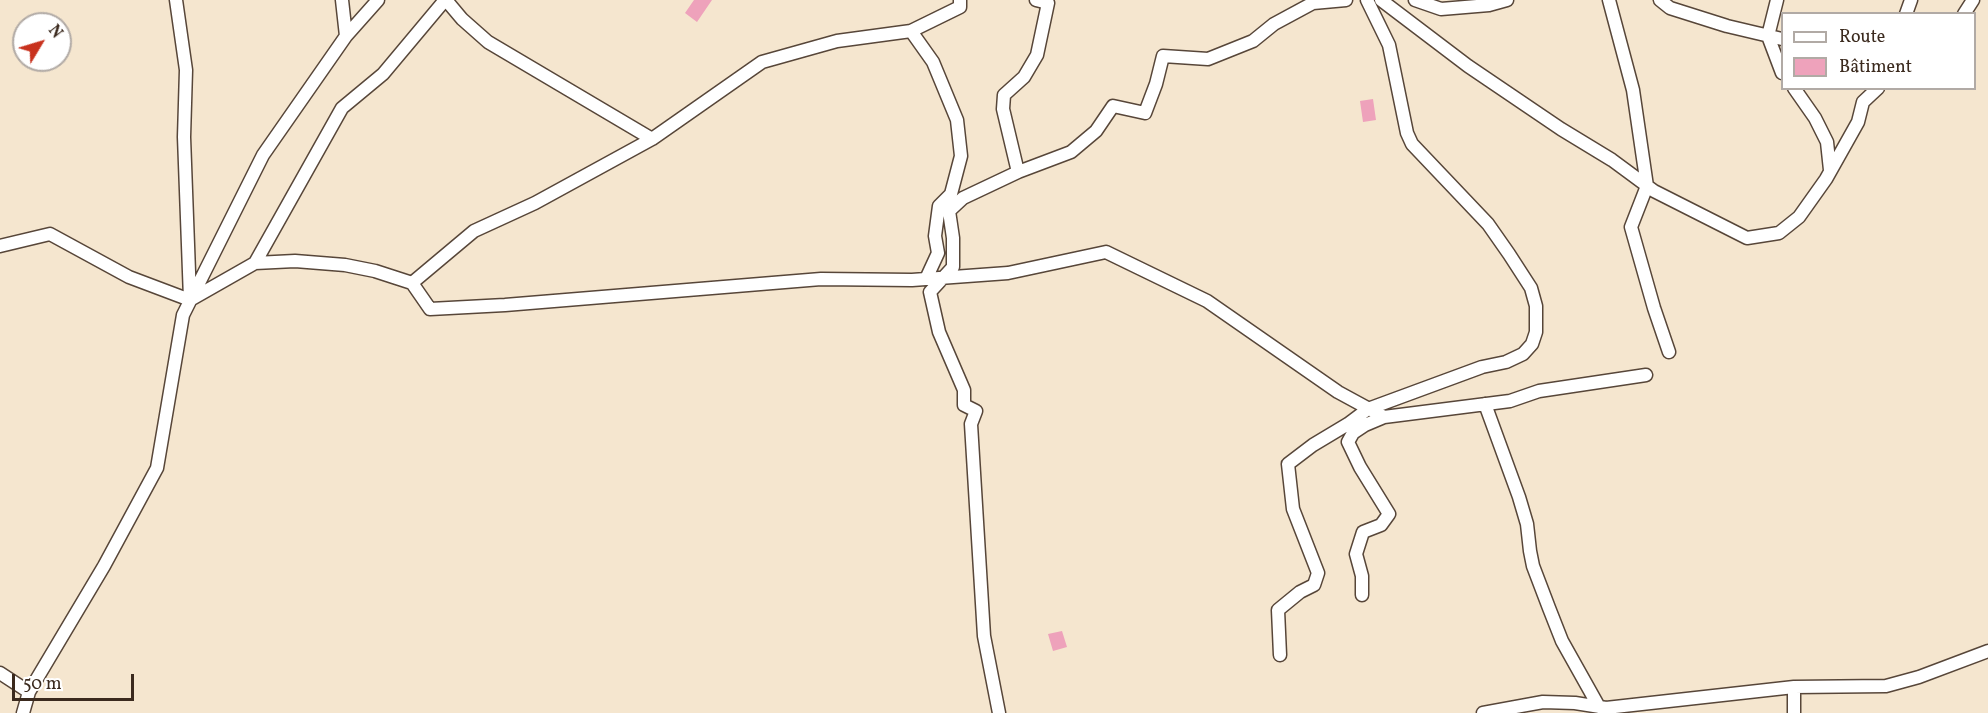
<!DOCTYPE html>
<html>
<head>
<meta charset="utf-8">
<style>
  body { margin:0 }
  #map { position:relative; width:1988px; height:713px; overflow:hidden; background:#f5e6cf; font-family:Vollkorn,serif }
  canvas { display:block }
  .legend { position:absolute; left:1781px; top:12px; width:195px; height:78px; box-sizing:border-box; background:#fff; border:2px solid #b1aaa5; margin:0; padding:8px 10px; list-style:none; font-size:18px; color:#3b2a1e }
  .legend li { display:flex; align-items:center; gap:12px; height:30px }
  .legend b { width:30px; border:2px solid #b1aaa5 }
  .north { position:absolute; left:12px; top:12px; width:60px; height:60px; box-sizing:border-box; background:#fff; border:2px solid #b1aaa5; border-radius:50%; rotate:52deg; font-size:16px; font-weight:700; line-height:24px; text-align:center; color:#3b2a1e }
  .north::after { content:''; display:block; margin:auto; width:21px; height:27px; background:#c8321e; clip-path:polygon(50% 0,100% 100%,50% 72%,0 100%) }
  .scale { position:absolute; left:12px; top:674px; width:122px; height:27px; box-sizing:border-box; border:3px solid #3b2a1e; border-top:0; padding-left:8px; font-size:18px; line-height:21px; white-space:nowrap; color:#3b2a1e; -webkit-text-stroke:4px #fff; paint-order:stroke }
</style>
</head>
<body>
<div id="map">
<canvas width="1988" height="713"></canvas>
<ul class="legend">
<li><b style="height:8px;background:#fff"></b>Route</li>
<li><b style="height:16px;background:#eea2bb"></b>Bâtiment</li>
</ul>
<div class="north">N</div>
<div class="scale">50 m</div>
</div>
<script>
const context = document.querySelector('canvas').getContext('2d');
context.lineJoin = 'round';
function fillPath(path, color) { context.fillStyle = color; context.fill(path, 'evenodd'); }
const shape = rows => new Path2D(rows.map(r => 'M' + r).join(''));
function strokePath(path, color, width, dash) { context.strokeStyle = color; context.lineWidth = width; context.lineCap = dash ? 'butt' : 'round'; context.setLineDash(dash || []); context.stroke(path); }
fillPath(shape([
  [694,0,712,0,697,22,685,13],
  [1373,99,1376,120,1363,122,1360,101],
  [1062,631,1067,647,1053,651,1048,634]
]), '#eea2bb');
const street = shape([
  [176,0,186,70,184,137,190,299],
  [342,0,346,36],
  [446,0,462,19,488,42,652,139],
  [1381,0,1468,66,1561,129,1612,160,1654,191,1747,238,1779,233,1799,217,1826,179,1858,122,1863,102,1878,88],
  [1415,0,1441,9,1489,5,1507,0],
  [1609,0,1633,90,1647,186,1631,227,1654,308,1669,352],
  [1660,0,1670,8,1727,26,1782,39],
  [1777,0,1768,36,1782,73],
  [1906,14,1911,0],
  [1964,14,1973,0],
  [1794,88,1815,118,1827,142,1830,170],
  [1018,172,1071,152,1096,131,1113,106,1145,113,1156,84,1163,56,1208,59,1253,41,1274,24,1313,3,1346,0],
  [0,246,50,234,129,277,190,300,255,263,342,108,383,74,445,0],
  [255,263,295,261,345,265,375,271,412,283,474,231,535,203,652,139,762,62,837,41,911,31],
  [926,279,938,253,935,236,939,206,951,194,961,156,957,120,933,62,911,31,960,7,960,0],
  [412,283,430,309,505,305,821,279,912,280,1008,273,1106,252,1207,301,1338,392,1384,417],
  [1485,404,1519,497,1527,524,1530,551,1533,566,1549,608,1562,641,1599,707],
  [1362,595,1362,576,1356,554,1363,532,1381,525,1389,514,1360,467,1348,442,1353,433,1365,425,1384,417,1510,401,1539,391,1646,375],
  [1280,655,1278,610,1300,592,1314,585,1318,573,1293,509,1288,464,1313,445,1348,424,1368,409,1482,367,1506,362,1523,354,1532,344,1536,332,1536,306,1531,288,1509,254,1488,224,1412,144,1407,133,1389,45,1367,0],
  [0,673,29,692],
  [1794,687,1794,713],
  [23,713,29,692,104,566,157,468,183,315,263,155,346,36,378,0],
  [999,713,984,636,971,424,976,411,964,405,964,390,939,332,930,292,953,267,953,238,949,211,963,198,1018,172,1003,109,1004,95,1024,77,1037,55,1048,3,1036,0],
  [1483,713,1543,702,1575,703,1606,708,1794,687,1886,686,1919,677,1988,651]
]);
strokePath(street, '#574639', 15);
strokePath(street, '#fff', 12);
</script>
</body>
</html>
